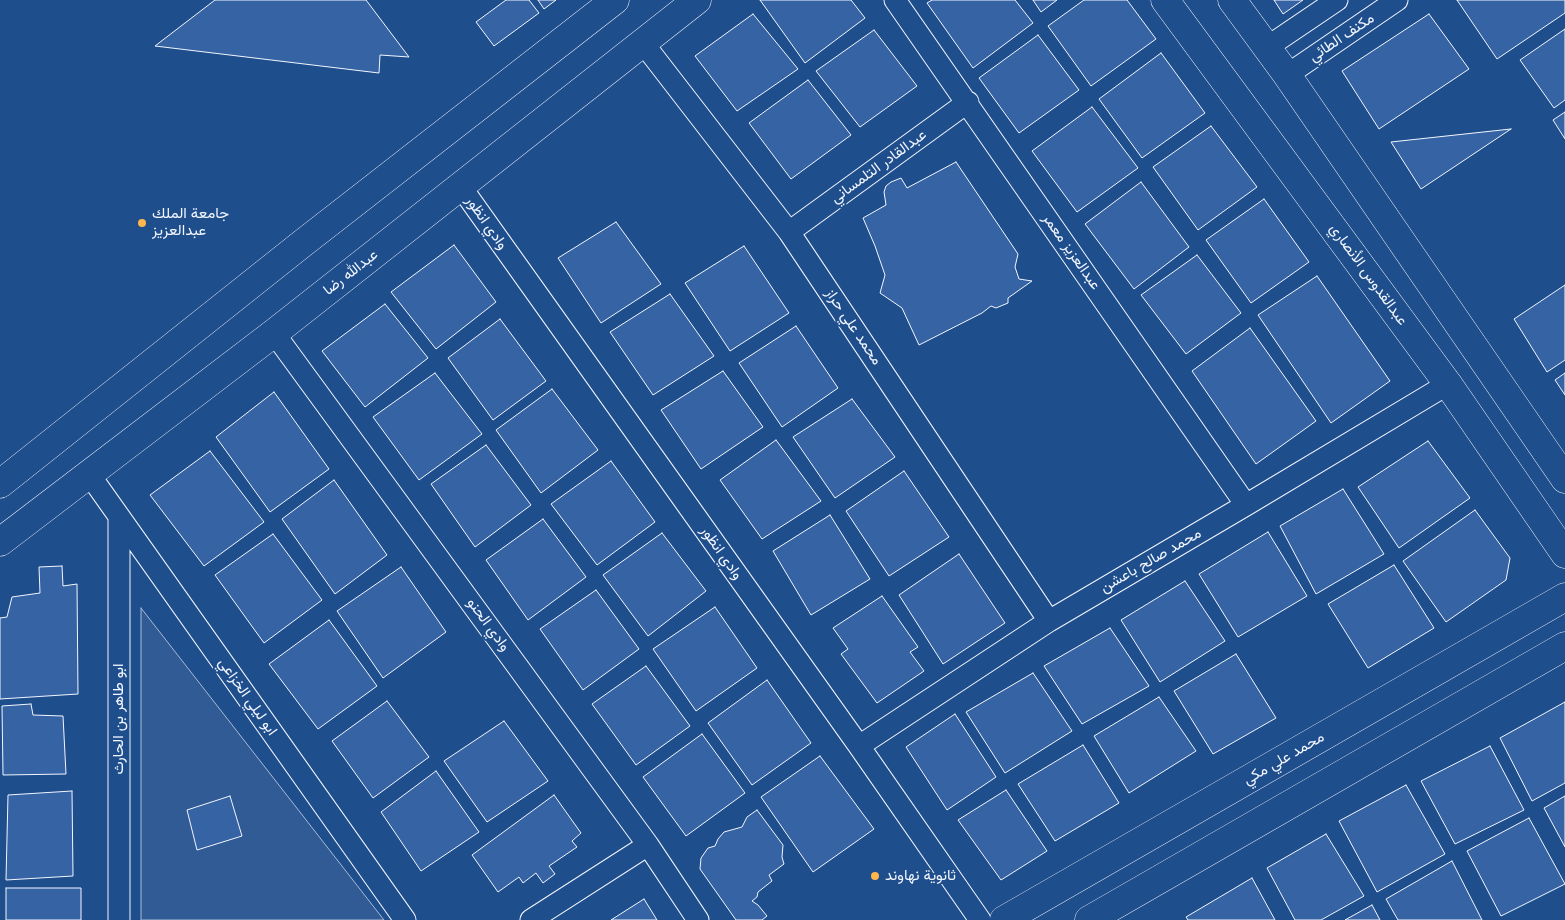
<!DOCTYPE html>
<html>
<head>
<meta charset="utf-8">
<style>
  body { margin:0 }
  canvas { display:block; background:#1f4e8c }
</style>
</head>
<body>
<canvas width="1565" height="920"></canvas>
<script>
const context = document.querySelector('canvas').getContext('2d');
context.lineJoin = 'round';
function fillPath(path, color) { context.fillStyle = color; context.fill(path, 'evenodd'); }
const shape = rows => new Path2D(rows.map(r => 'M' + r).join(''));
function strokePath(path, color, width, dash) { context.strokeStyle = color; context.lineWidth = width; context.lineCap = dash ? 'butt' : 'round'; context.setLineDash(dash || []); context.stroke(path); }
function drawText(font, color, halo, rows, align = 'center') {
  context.font = font + ' Poppins,Vazirmatn,sans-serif'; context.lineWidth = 4; context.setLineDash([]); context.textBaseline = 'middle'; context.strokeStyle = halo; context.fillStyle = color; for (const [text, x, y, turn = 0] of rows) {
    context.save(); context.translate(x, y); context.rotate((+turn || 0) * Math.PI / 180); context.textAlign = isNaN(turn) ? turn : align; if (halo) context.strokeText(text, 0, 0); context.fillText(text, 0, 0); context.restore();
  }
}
const green = shape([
  [141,608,384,920,141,920,141,608]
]);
fillPath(green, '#305b95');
strokePath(green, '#a8bbd7', 1);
const building = shape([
  [215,0,366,0,409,57,380,55,379,73,155,46,215,0],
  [506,0,529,0,539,13,494,46,476,22,506,0],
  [538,0,556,0,544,9,538,0],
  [760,0,851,0,865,18,805,63,760,0],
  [932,0,1015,0,1033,23,973,68,927,3,932,0],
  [1033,0,1057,0,1041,12,1033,0],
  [1084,0,1127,0,1156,39,1091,86,1048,26,1084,0],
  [1274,0,1303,0,1283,14,1274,0],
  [1457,0,1565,0,1565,13,1497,59,1457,0],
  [753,14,798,69,737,111,695,56,753,14],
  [1429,14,1469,69,1379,129,1342,71,1429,14],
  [1565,29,1565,100,1554,108,1520,60,1565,29],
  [874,30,917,86,860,127,816,71,874,30],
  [1038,35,1079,90,1019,133,979,78,1038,35],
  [1161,53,1205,113,1142,158,1099,99,1161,53],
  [808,80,851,135,791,179,749,123,808,80],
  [1092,107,1138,168,1077,212,1032,151,1092,107],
  [1565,112,1565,139,1553,120,1565,112],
  [1211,126,1257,187,1198,230,1153,167,1211,126],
  [1511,129,1421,189,1391,142,1511,129],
  [956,162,1018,254,1015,267,1019,279,1032,281,1008,298,1008,303,996,308,991,306,982,313,919,345,902,308,880,293,885,275,875,246,863,218,886,205,884,192,886,186,891,182,901,178,907,188,956,162],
  [1141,182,1189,247,1134,289,1085,224,1141,182],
  [1264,199,1309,262,1251,303,1206,240,1264,199],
  [616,222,661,284,601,323,558,258,616,222],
  [454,245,496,302,436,349,391,292,454,245],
  [744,246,789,313,730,351,685,283,744,246],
  [1197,255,1241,313,1186,354,1141,295,1197,255],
  [1317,276,1390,381,1331,423,1258,315,1317,276],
  [1565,285,1565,360,1547,372,1514,319,1565,285],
  [670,294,714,356,653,395,610,332,670,294],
  [385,304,428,358,365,407,322,351,385,304],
  [500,319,546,381,493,420,448,358,500,319],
  [796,326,838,388,782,427,739,363,796,326],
  [1250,328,1316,421,1256,464,1192,371,1250,328],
  [723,371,763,427,701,469,661,410,723,371],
  [435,373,482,434,419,480,373,417,435,373],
  [1565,373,1565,395,1555,380,1565,373],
  [552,389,598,450,541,493,496,430,552,389],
  [274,392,329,469,270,512,216,437,274,392],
  [852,399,895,457,835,498,793,437,852,399],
  [776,440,821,501,762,539,720,480,776,440],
  [1428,441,1470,498,1399,548,1358,487,1428,441],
  [486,445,531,505,475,547,431,484,486,445],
  [210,451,264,522,204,566,150,495,210,451],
  [611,461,655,522,597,565,551,504,611,461],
  [904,471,949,537,889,576,846,511,904,471],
  [334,480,387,555,335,594,282,519,334,480],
  [1343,489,1384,554,1316,594,1280,526,1343,489],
  [1475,510,1510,558,1506,580,1446,622,1403,561,1475,510],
  [830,515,870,579,811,615,773,551,830,515],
  [543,519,586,577,528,620,486,560,543,519],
  [1268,532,1307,596,1238,637,1199,574,1268,532],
  [662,533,706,591,648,636,603,575,662,533],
  [273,534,322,600,264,643,215,575,273,534],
  [959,554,1005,623,943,664,899,595,959,554],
  [1394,565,1434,628,1368,668,1328,604,1394,565],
  [62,566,63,586,77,584,78,694,0,699,0,618,7,617,12,597,40,593,39,567,62,566],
  [401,567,446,632,383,678,337,611,401,567],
  [1185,581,1225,641,1160,682,1121,620,1185,581],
  [596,590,639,649,583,690,540,629,596,590],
  [882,596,918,647,910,652,924,671,877,703,841,654,848,649,833,628,882,596],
  [715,607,757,668,696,711,653,649,715,607],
  [329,620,377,686,318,729,269,664,329,620],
  [1110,628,1149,686,1082,724,1044,666,1110,628],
  [1236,654,1276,718,1213,754,1174,691,1236,654],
  [646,666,690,726,636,765,592,704,646,666],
  [1033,673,1072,731,1005,773,966,712,1033,673],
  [767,680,811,743,752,785,708,723,767,680],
  [1159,697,1196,751,1129,793,1094,736,1159,697],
  [387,701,429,757,373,798,332,741,387,701],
  [1565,702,1565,783,1532,801,1500,738,1565,702],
  [31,704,33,715,63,716,66,774,3,775,2,706,31,704],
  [955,714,996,777,947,810,906,747,955,714],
  [504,721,548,781,487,822,444,761,504,721],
  [702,734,745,793,686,836,643,777,702,734],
  [1083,745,1119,803,1055,841,1018,784,1083,745],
  [1490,746,1524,810,1455,844,1421,781,1490,746],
  [820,756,874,829,813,872,761,797,820,756],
  [436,771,479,832,421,871,381,812,436,771],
  [1406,785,1445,854,1377,892,1339,821,1406,785],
  [1006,790,1047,851,1001,880,958,820,1006,790],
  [72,791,73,876,6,880,8,795,72,791],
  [554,795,581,833,572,841,577,847,549,866,555,874,543,883,536,873,523,883,519,877,498,892,472,855,554,795],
  [230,796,242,836,197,850,187,810,230,796],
  [1565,796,1565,847,1544,808,1565,796],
  [757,810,783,845,782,857,784,864,769,875,772,881,758,892,757,897,752,901,758,905,767,916,762,920,736,920,700,869,701,858,708,848,715,846,718,839,724,832,742,827,747,817,757,810],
  [1529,818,1565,884,1501,916,1467,851,1529,818],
  [1326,834,1364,896,1321,920,1295,920,1267,868,1326,834],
  [1452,861,1482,920,1398,920,1386,899,1452,861],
  [1252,878,1275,920,1188,920,1186,917,1252,878],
  [6,888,81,888,81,920,6,920,6,888],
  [644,899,657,920,611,920,644,899],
  [1372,905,1380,920,1345,920,1372,905]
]);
fillPath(building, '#3563a3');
strokePath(building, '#f2f6ff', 1);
const minor = shape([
  [895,0,1246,505],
  [643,43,789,232,1049,621],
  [1266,48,1337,0],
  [1287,75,1397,0],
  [461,187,859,746,980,920],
  [789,232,968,102],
  [274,333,648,845,698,920],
  [89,474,405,920],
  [859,746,1049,621,1246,505,1448,384],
  [119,920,119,517],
  [531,920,648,845]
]);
const tertiary = shape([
  [1165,0,1448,384,1565,554],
  [1232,0,1287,75,1565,479],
  [0,484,303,243,615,0],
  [0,542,274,333,697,0],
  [1004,920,1565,597],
  [1089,920,1565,646]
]);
strokePath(minor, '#f2f6ff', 23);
strokePath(tertiary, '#f2f6ff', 29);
strokePath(minor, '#1f4e8c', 21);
strokePath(tertiary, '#1f4e8c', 28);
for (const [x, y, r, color] of [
  [142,223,5,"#ffb74d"],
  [875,876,5,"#ffb74d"]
]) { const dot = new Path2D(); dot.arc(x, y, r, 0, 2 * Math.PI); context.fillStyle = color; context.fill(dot); strokePath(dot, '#1f4e8c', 2); }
drawText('15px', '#f2f6ff', '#1f4e8c', [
  ["مكنف الطائي",1342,38,-34],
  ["عبدالقادر التلمساني",879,167,-36],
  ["وادي انظور",486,223,55],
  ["عبدالعزيز معمر",1071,252,55],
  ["عبدالله رضا",351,273,-38],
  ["عبدالقدوس الأنصاري",1368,275,54],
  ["محمد علي حراز",853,327,56],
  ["وادي انظور",721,553,55],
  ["محمد صالح باعشن",1151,561,-30],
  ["وادي الحنو",488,625,54],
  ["ابو ليلي الخزاعي",247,697,55],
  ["ابو طاهر بن الحارث",119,719,-90],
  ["محمد علي مكي",1284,759,-30]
]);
drawText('15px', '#f2f6ff', '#1f4e8c', [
  ["جامعة الملك",152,214],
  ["عبدالعزيز",152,231],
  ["ثانوية نهاوند",885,876]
], 'left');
</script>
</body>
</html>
